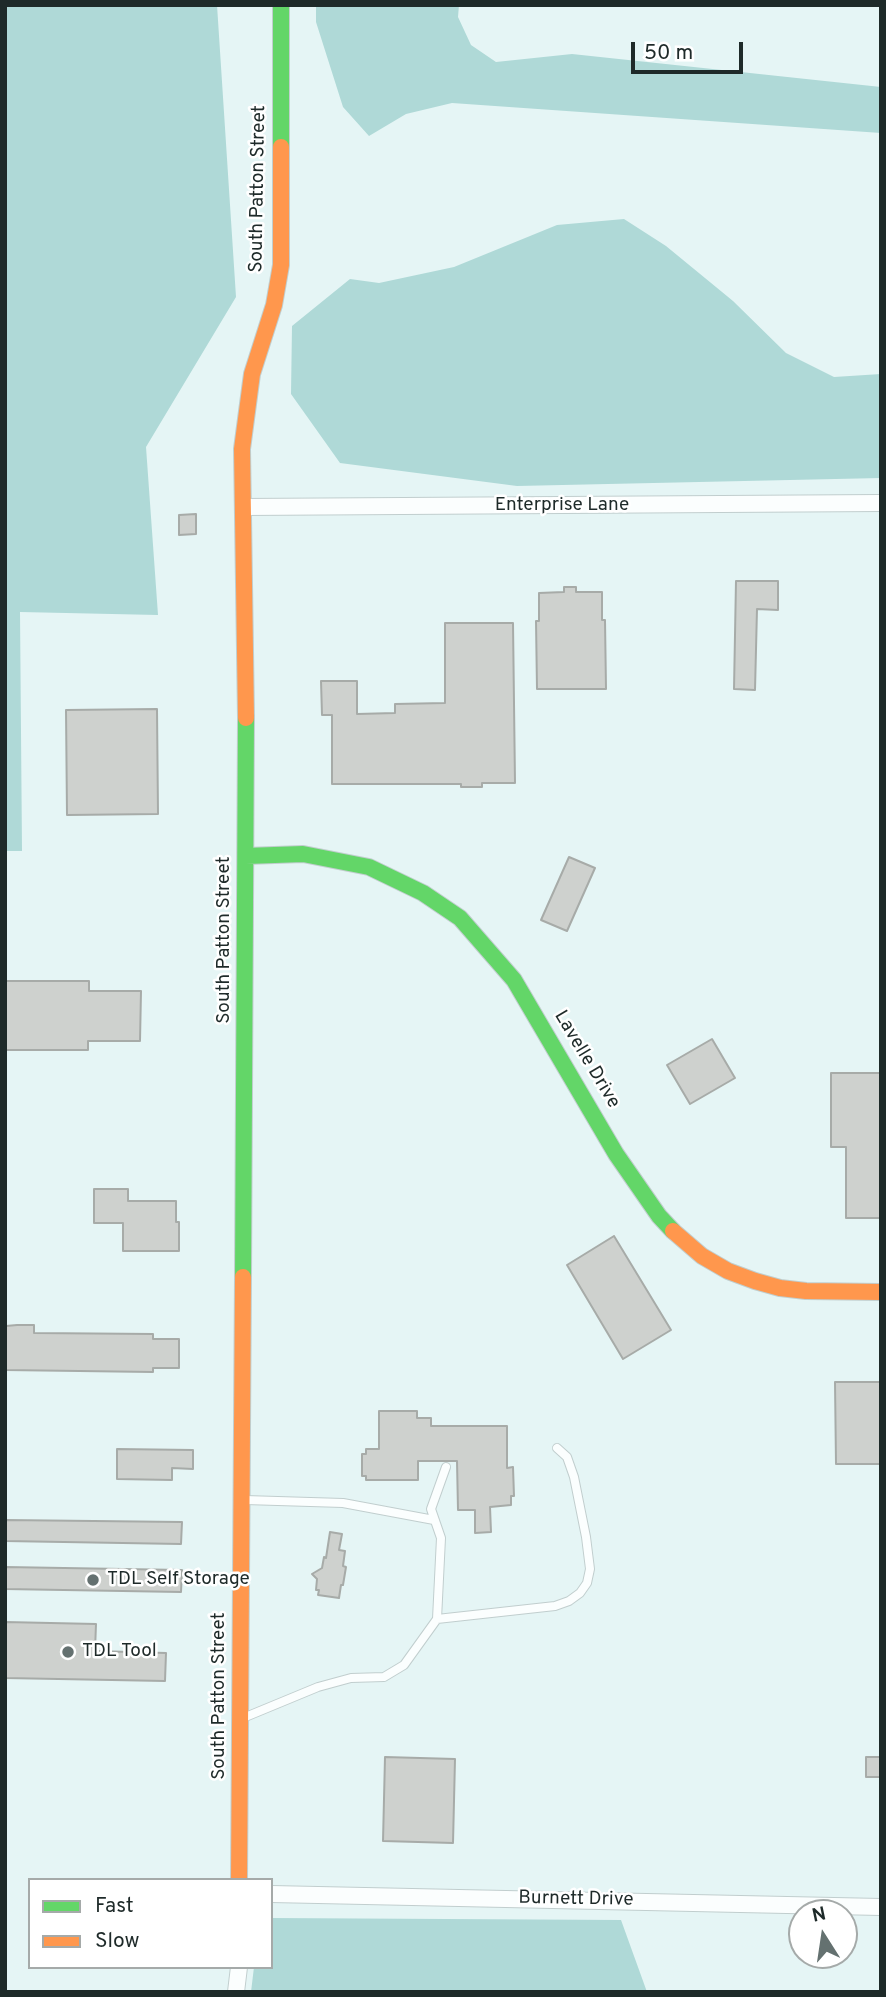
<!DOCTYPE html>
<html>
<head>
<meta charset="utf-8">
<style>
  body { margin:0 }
  #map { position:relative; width:886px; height:1997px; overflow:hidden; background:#e5f5f5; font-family:Overpass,sans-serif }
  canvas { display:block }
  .frame { position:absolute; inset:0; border:7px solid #1e2a29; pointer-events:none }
  .legend { position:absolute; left:28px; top:1878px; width:245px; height:91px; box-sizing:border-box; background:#fff; border:2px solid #a5aaa9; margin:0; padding:9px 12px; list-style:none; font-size:21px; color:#1e2a29 }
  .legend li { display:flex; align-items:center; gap:14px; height:35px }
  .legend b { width:35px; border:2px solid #a5aaa9 }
  .north { position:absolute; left:788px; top:1899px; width:70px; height:70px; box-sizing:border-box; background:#fff; border:2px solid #a5aaa9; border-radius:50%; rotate:348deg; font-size:19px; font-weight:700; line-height:28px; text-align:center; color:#1e2a29 }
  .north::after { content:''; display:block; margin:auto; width:24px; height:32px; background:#647170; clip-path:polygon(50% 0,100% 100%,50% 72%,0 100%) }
  .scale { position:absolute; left:631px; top:42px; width:112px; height:32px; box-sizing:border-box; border:4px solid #1e2a29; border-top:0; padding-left:9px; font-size:21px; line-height:24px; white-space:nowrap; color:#1e2a29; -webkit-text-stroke:5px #fff; paint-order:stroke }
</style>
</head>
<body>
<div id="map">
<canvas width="886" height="1997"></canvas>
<div class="frame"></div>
<ul class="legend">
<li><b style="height:9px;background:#63d668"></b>Fast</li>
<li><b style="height:9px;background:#ff974d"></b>Slow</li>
</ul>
<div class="north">N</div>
<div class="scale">50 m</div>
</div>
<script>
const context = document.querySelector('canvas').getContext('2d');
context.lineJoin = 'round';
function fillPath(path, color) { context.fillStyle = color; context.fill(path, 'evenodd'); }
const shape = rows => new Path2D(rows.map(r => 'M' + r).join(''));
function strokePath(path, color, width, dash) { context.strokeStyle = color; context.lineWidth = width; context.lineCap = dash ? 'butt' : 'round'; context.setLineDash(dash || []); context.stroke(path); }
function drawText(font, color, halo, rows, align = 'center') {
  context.font = font + ' Overpass,sans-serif'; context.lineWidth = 5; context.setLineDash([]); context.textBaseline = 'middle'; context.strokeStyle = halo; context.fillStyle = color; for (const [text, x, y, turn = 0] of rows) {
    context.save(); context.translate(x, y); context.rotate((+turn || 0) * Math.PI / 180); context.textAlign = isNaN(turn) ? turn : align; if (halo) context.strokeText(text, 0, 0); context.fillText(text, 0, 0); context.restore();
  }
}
fillPath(shape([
  [5,5,217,5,236,297,146,447,158,615,20,612,22,851,5,851],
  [316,5,459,5,458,17,471,45,496,62,572,54,881,87,881,133,452,103,406,114,369,136,343,107,316,22],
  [624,219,666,246,733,301,786,353,834,377,881,374,881,478,517,486,340,463,291,394,292,326,350,279,379,283,454,267,557,225],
  [271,1918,621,1920,647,1992,251,1992,254,1967,271,1967]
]), '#afd9d7');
const building = shape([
  [196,514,196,534,179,535,179,515,196,514],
  [736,581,778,581,778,610,757,609,755,690,734,689,736,581],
  [564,587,576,587,576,592,602,592,602,620,605,620,606,689,537,689,536,621,539,621,539,593,564,592,564,587],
  [445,623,513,623,515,783,482,783,482,787,461,787,461,784,332,784,332,715,322,715,321,681,357,681,357,714,395,713,395,704,445,703,445,623],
  [157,709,158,814,67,815,66,710,157,709],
  [569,857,595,868,567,931,541,920,569,857],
  [5,981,89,981,89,991,141,991,140,1041,88,1041,88,1050,5,1050,5,981],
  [712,1039,735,1078,690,1104,667,1065,712,1039],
  [831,1073,881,1073,881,1218,846,1218,846,1147,831,1147,831,1073],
  [94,1189,128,1189,128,1201,176,1201,176,1222,179,1222,179,1251,123,1251,123,1223,94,1223,94,1189],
  [614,1236,671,1330,623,1359,567,1265,614,1236],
  [17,1325,34,1325,34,1333,153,1334,153,1339,179,1339,179,1368,153,1368,153,1372,5,1370,6,1326,17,1325],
  [835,1382,881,1382,881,1464,836,1464,835,1382],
  [379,1411,417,1411,417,1418,431,1418,431,1426,507,1426,507,1468,513,1467,514,1496,511,1496,511,1505,490,1507,491,1532,475,1533,475,1510,458,1510,457,1461,418,1461,418,1480,366,1480,366,1476,362,1476,362,1454,366,1454,366,1449,379,1449,379,1411],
  [117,1449,193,1450,193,1469,172,1468,172,1480,117,1479,117,1449],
  [5,1520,182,1522,181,1544,5,1541,5,1520],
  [330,1532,342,1534,339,1550,345,1551,343,1566,346,1567,343,1585,341,1585,339,1598,318,1595,319,1590,316,1590,317,1579,312,1574,322,1568,324,1557,326,1558,330,1532],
  [5,1567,182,1570,181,1592,5,1589,5,1567],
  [5,1622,96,1624,95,1651,166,1653,165,1681,5,1678,5,1622],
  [385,1757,455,1759,453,1843,383,1841,385,1757],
  [866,1757,881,1757,881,1777,866,1777,866,1757]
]);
fillPath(building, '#ced1ce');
strokePath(building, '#a7aba8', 2);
const lane = shape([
  [245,1500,343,1503,434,1520],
  [437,1619,555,1606,569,1601,580,1593,587,1583,590,1569,586,1537,574,1477,567,1457,557,1448],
  [243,1718,318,1687,351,1678,384,1677,404,1665,437,1619,441,1538,431,1509,446,1467]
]);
const street = shape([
  [243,507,881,503],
  [271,1894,881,1907],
  [236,1992,239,1967]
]);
const fast = shape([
  [281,5,281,147],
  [246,856,303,854,369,867,423,893,460,918,514,980,616,1154,659,1216,673,1231],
  [243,1277,246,718]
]);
const slow = shape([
  [246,718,242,449,252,374,274,305,281,265,281,147],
  [673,1231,702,1256,728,1271,755,1281,780,1288,806,1291,881,1292],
  [239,1880,243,1277]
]);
strokePath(lane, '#c1cece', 10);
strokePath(street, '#c1cece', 18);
strokePath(fast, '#c1cece', 18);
strokePath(slow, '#c1cece', 18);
strokePath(lane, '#fbfefe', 8);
strokePath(street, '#fbfefe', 16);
strokePath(fast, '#63d668', 16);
strokePath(slow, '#ff974d', 16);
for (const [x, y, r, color] of [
  [93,1580,7,"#647170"],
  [68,1652,7,"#647170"]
]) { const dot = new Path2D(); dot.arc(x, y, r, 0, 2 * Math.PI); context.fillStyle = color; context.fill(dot); strokePath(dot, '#fff', 2.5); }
drawText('19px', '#1e2a29', '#fff', [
  ["South Patton Street",259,189,-89],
  ["Enterprise Lane",562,506],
  ["South Patton Street",225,940,-90],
  ["Lavelle Drive",586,1060,59],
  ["South Patton Street",220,1696,-90],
  ["Burnett Drive",576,1900,1]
]);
drawText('19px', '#1e2a29', '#fff', [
  ["TDL Self Storage",107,1580],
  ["TDL Tool",82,1652]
], 'left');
</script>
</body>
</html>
